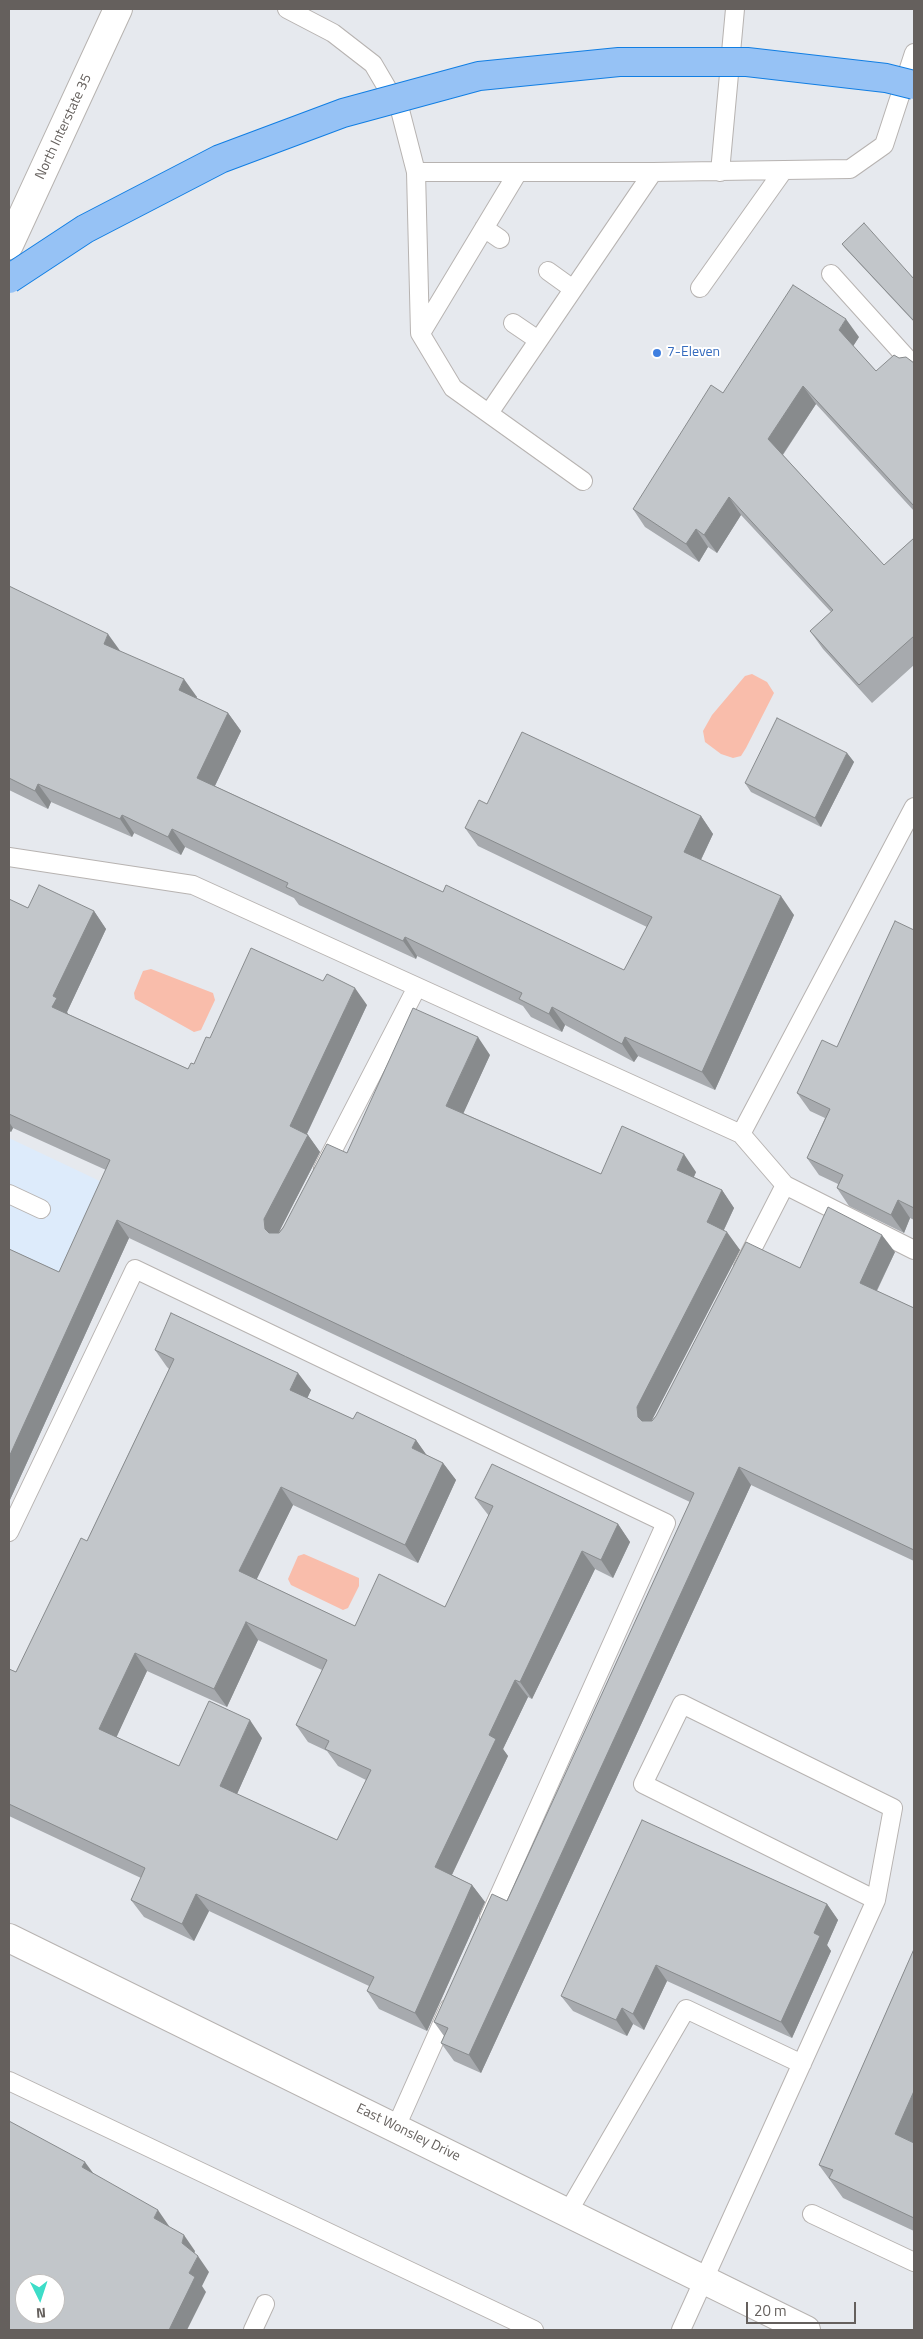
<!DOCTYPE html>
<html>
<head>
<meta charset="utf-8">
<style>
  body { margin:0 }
  #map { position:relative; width:923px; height:2339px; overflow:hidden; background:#e6e9ee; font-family:"Titillium Web",sans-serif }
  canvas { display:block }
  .frame { position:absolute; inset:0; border:10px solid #65605d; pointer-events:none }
  .north { position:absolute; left:15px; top:2274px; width:50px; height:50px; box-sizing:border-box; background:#fff; border:1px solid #c1bfbe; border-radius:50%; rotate:176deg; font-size:14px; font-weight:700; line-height:20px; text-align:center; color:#65605d }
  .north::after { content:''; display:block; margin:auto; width:18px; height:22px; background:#3dddc8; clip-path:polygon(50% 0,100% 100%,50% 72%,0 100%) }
  .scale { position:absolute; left:746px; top:2302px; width:110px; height:22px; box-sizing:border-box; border:2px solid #65605d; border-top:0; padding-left:6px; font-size:15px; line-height:18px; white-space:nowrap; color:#65605d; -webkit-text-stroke:4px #fff; paint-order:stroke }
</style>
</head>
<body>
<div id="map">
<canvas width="923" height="2339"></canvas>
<div class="frame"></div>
<div class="north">N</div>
<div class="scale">20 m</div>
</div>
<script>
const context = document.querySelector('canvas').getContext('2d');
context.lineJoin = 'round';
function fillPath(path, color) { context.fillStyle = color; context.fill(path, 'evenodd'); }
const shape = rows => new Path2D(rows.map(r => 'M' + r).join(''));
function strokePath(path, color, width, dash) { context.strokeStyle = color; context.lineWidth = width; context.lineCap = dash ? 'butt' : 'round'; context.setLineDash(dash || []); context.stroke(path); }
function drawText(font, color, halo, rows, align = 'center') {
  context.font = font + ' "Titillium Web",sans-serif'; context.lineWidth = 4; context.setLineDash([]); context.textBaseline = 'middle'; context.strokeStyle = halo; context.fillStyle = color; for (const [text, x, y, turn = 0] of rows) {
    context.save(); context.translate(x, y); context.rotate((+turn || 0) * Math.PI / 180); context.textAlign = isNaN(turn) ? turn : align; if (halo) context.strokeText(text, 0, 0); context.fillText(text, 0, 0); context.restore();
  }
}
fillPath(shape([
  [9,1138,106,1184,9,1402]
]), '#ddebfb');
fillPath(shape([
  [752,674,767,682,774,693,746,748,741,756,733,758,721,754,705,742,703,731,712,715,745,676],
  [151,969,213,993,215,1000,201,1030,194,1032,135,999,134,993,143,971],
  [304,1554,359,1578,359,1586,348,1608,343,1610,291,1585,288,1579,298,1556]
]), '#f9bdab');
const service = shape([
  [287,9,333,33,373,64,400,110,416,172,420,333,453,388,583,481],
  [416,172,653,172,850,169,884,145,914,53],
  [720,172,735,9],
  [484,228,500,239],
  [548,271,573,289],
  [831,274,914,366],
  [700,288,783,171],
  [513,323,538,340],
  [421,333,518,172],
  [489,413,653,172],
  [9,857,193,885,741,1134,785,1185,914,1250],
  [741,1134,914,807],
  [323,1169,417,987],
  [9,1194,41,1209],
  [743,1267,785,1185],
  [9,1532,135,1269,666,1523,489,1918],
  [9,2081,534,2330],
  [396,2127,449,2008],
  [568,2212,686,2009,802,2064],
  [812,2214,914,2262],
  [253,2330,265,2304],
  [681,2330,876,1900,893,1808,682,1704,643,1784,876,1900]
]);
const minor = shape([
  [9,1938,806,2330]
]);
const secondary = shape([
  [9,245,118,9]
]);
strokePath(service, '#b7b3b1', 20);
strokePath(minor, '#b7b3b1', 30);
strokePath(secondary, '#b7b3b0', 30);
strokePath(service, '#fff', 18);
strokePath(minor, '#fff', 28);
strokePath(secondary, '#fff', 28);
const motorwayBridge = shape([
  [9,279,85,229,220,159,343,113,479,76,619,62,747,62,886,78,914,85]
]);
strokePath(motorwayBridge, '#117ee3', 30, []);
strokePath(motorwayBridge, '#96c2f5', 28);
fillPath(shape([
  [842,244,914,279,914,322,845,248],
  [859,337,853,346,876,371,899,358,914,363,914,511,816,404,783,455,884,565,914,538,914,665,872,703,823,649,810,631,831,612,741,515,717,553,708,547,699,562,645,527,633,509,723,393],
  [9,586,120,651,197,697,196,698,228,713,241,731,215,786,443,892,624,970,647,927,478,846,465,828,487,804,701,816,713,834,701,860,794,915,715,1090,638,1056,634,1062,565,1025,562,1032,531,1017,523,1006,417,956,416,959,299,905,294,898,185,847,181,855,134,833,132,837,51,802,48,809,9,790],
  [847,753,854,762,821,827,751,792,745,783],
  [9,899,28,908,94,911,106,929,67,1012,68,1014,188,1069,194,1064,210,1038,367,1005,307,1134,320,1152,278,1233,347,1153,490,1055,463,1113,601,1174,696,1172,694,1177,722,1190,734,1208,724,1230,740,1250,651,1421,800,1268,895,1252,877,1291,914,1308,914,1561,751,1485,481,2073,454,2061,441,2043,444,2036,434,2022,507,1901,690,1502,129,1238,9,1502,9,1249,59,1272,106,1170,13,1128,11,1132,9,1131],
  [914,930,914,1220,910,1218,904,1233,849,1206,837,1188,838,1184,819,1175,807,1158,825,1118,810,1111,797,1093,837,1047],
  [155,1350,311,1390,307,1398,353,1419,416,1440,426,1455,443,1463,456,1480,418,1563,293,1505,256,1579,355,1626,445,1607,489,1516,475,1498,618,1524,630,1542,613,1578,595,1569,532,1699,528,1697,503,1749,508,1756,452,1875,472,1885,485,1902,427,2031,379,2009,367,1991,369,1986,209,1911,194,1941,144,1917,131,1900,141,1878,9,1816,9,1669,16,1672,87,1541,169,1369,167,1367],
  [258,1640,322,1670,296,1725,308,1742,327,1751,338,1766,366,1780,337,1840,237,1794,262,1738,179,1766,116,1737,147,1671,227,1707],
  [827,1904,838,1920,827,1945,831,1951,792,2038,667,1981,644,2030,633,2024,627,2036,573,2011,561,1996],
  [914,1949,914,2231,843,2198,819,2165]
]), '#a7aaae');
fillPath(shape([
  [846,319,859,337,852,348,839,330],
  [803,386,816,404,781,457,768,439],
  [729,497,741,515,717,553,704,535],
  [696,529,708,547,699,562,686,544],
  [108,634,121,652,104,644],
  [184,679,197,697,192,708,179,690],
  [228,713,241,731,210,796,197,778],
  [847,753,854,762,821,827,815,818],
  [38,784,51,802,48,809,35,791],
  [122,815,134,833,132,837,120,819],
  [701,816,713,834,696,870,684,852],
  [172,829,185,847,181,855,168,837],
  [781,896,794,915,715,1090,702,1072],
  [94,911,106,929,67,1012,69,1016,52,1007,53,996],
  [405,937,417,956,416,959,403,941],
  [355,988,367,1005,302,1144,290,1126],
  [552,1007,565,1025,562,1032,549,1014],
  [478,1037,490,1055,459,1123,446,1106],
  [625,1037,638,1056,634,1062,622,1044],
  [9,1122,13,1128,11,1132,9,1129],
  [308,1135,320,1152,277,1236,277,1246,265,1229,264,1219],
  [684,1154,696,1172,689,1187,677,1170],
  [722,1190,734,1208,719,1240,707,1222],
  [898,1200,910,1218,904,1233,891,1215],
  [117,1220,129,1238,9,1502,9,1457],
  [727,1232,740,1250,650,1424,650,1434,638,1417,637,1407],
  [882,1235,895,1252,872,1300,860,1283],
  [298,1373,311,1390,303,1408,290,1390],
  [416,1440,428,1457,412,1448],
  [443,1463,456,1480,418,1563,405,1545],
  [739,1467,751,1485,481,2073,469,2055],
  [281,1487,293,1505,252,1589,239,1571],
  [618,1524,630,1542,613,1578,601,1560],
  [582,1551,595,1569,532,1699,520,1682],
  [246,1622,258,1640,227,1707,214,1689],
  [135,1653,147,1671,112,1747,99,1729],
  [515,1680,528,1697,503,1749,508,1756,447,1885,435,1867,489,1735],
  [250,1720,262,1738,233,1803,220,1786],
  [472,1885,485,1902,427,2031,415,2013],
  [196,1894,209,1911,194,1941,182,1924],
  [827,1904,838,1920,827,1945,831,1951,792,2038,781,2022,814,1933],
  [656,1965,667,1981,644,2030,633,2014],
  [622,2008,633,2024,627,2036,616,2020],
  [914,2091,914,2143,895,2134],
  [85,2162,96,2177,82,2167],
  [158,2210,169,2226,165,2233,154,2218],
  [184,2235,195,2251,193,2259,182,2243],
  [198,2256,209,2272,202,2286,206,2292,187,2330,169,2330,189,2273]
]), '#888b8d');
const building = shape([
  [864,223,914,279,914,321,842,244,864,223],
  [793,285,846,319,839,330,876,371,894,355,899,358,906,357,914,363,914,506,803,386,768,439,884,565,914,538,914,636,859,685,810,631,833,610,729,497,704,535,696,529,686,544,633,509,711,385,723,393,793,285],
  [9,586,108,634,104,644,184,679,179,690,228,713,197,778,443,892,446,885,624,970,652,917,465,828,479,800,487,804,522,732,701,816,684,852,781,896,702,1072,625,1037,622,1044,552,1007,549,1014,519,999,522,993,405,937,403,941,286,887,288,883,172,829,168,837,122,815,120,819,38,784,35,791,9,778,9,586],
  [777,718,847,753,815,818,745,783,777,718],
  [39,885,94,911,53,996,57,998,52,1007,188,1069,191,1063,194,1064,206,1037,210,1038,251,948,323,981,327,974,355,988,290,1126,308,1135,264,1219,265,1229,269,1233,279,1233,283,1228,327,1144,347,1153,413,1008,478,1037,446,1106,601,1174,622,1126,684,1154,677,1170,722,1190,707,1222,727,1232,637,1407,638,1417,642,1421,652,1421,656,1416,746,1242,800,1268,828,1207,882,1235,860,1283,914,1308,914,1550,739,1467,469,2055,441,2043,448,2028,434,2022,492,1894,507,1901,694,1493,117,1220,9,1457,9,1249,59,1272,110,1160,9,1114,9,899,28,908,39,885],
  [895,921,914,930,914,1208,898,1200,891,1215,837,1188,843,1175,807,1158,830,1109,797,1093,822,1040,837,1047,895,921],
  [171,1313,298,1373,290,1390,353,1419,357,1412,416,1440,412,1448,443,1463,405,1545,281,1487,239,1571,355,1626,379,1574,445,1607,493,1506,475,1498,492,1464,618,1524,601,1560,582,1551,520,1682,515,1680,489,1735,496,1739,435,1867,472,1885,415,2013,367,1991,374,1977,196,1894,182,1924,131,1900,145,1868,9,1804,9,1669,16,1672,81,1538,87,1541,174,1359,155,1350,171,1313],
  [246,1622,327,1660,296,1725,329,1741,325,1749,371,1770,337,1840,220,1786,250,1720,209,1701,179,1766,99,1729,135,1653,214,1689,246,1622],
  [642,1820,827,1904,814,1933,820,1936,781,2022,656,1965,633,2014,622,2008,616,2020,561,1996,642,1820],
  [914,1949,914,2091,895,2134,914,2143,914,2218,829,2178,833,2170,819,2165,914,1949],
  [9,2121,85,2162,82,2167,158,2210,154,2218,184,2235,182,2243,198,2256,189,2273,195,2277,169,2330,9,2330,9,2121],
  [25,2284,55,2284,55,2314,25,2314,25,2284]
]);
fillPath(building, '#c2c6ca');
strokePath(building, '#888b8d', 1);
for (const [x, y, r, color] of [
  [657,353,5,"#3f7fe0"]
]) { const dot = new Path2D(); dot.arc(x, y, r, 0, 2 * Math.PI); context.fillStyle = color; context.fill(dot); strokePath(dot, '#fff', 2); }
drawText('14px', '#65605d', '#fff', [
  ["North Interstate 35",64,127,-65],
  ["East Wonsley Drive",408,2133,26]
]);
drawText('14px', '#366cbe', '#fff', [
  ["7-Eleven",667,353]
], 'left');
</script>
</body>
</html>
